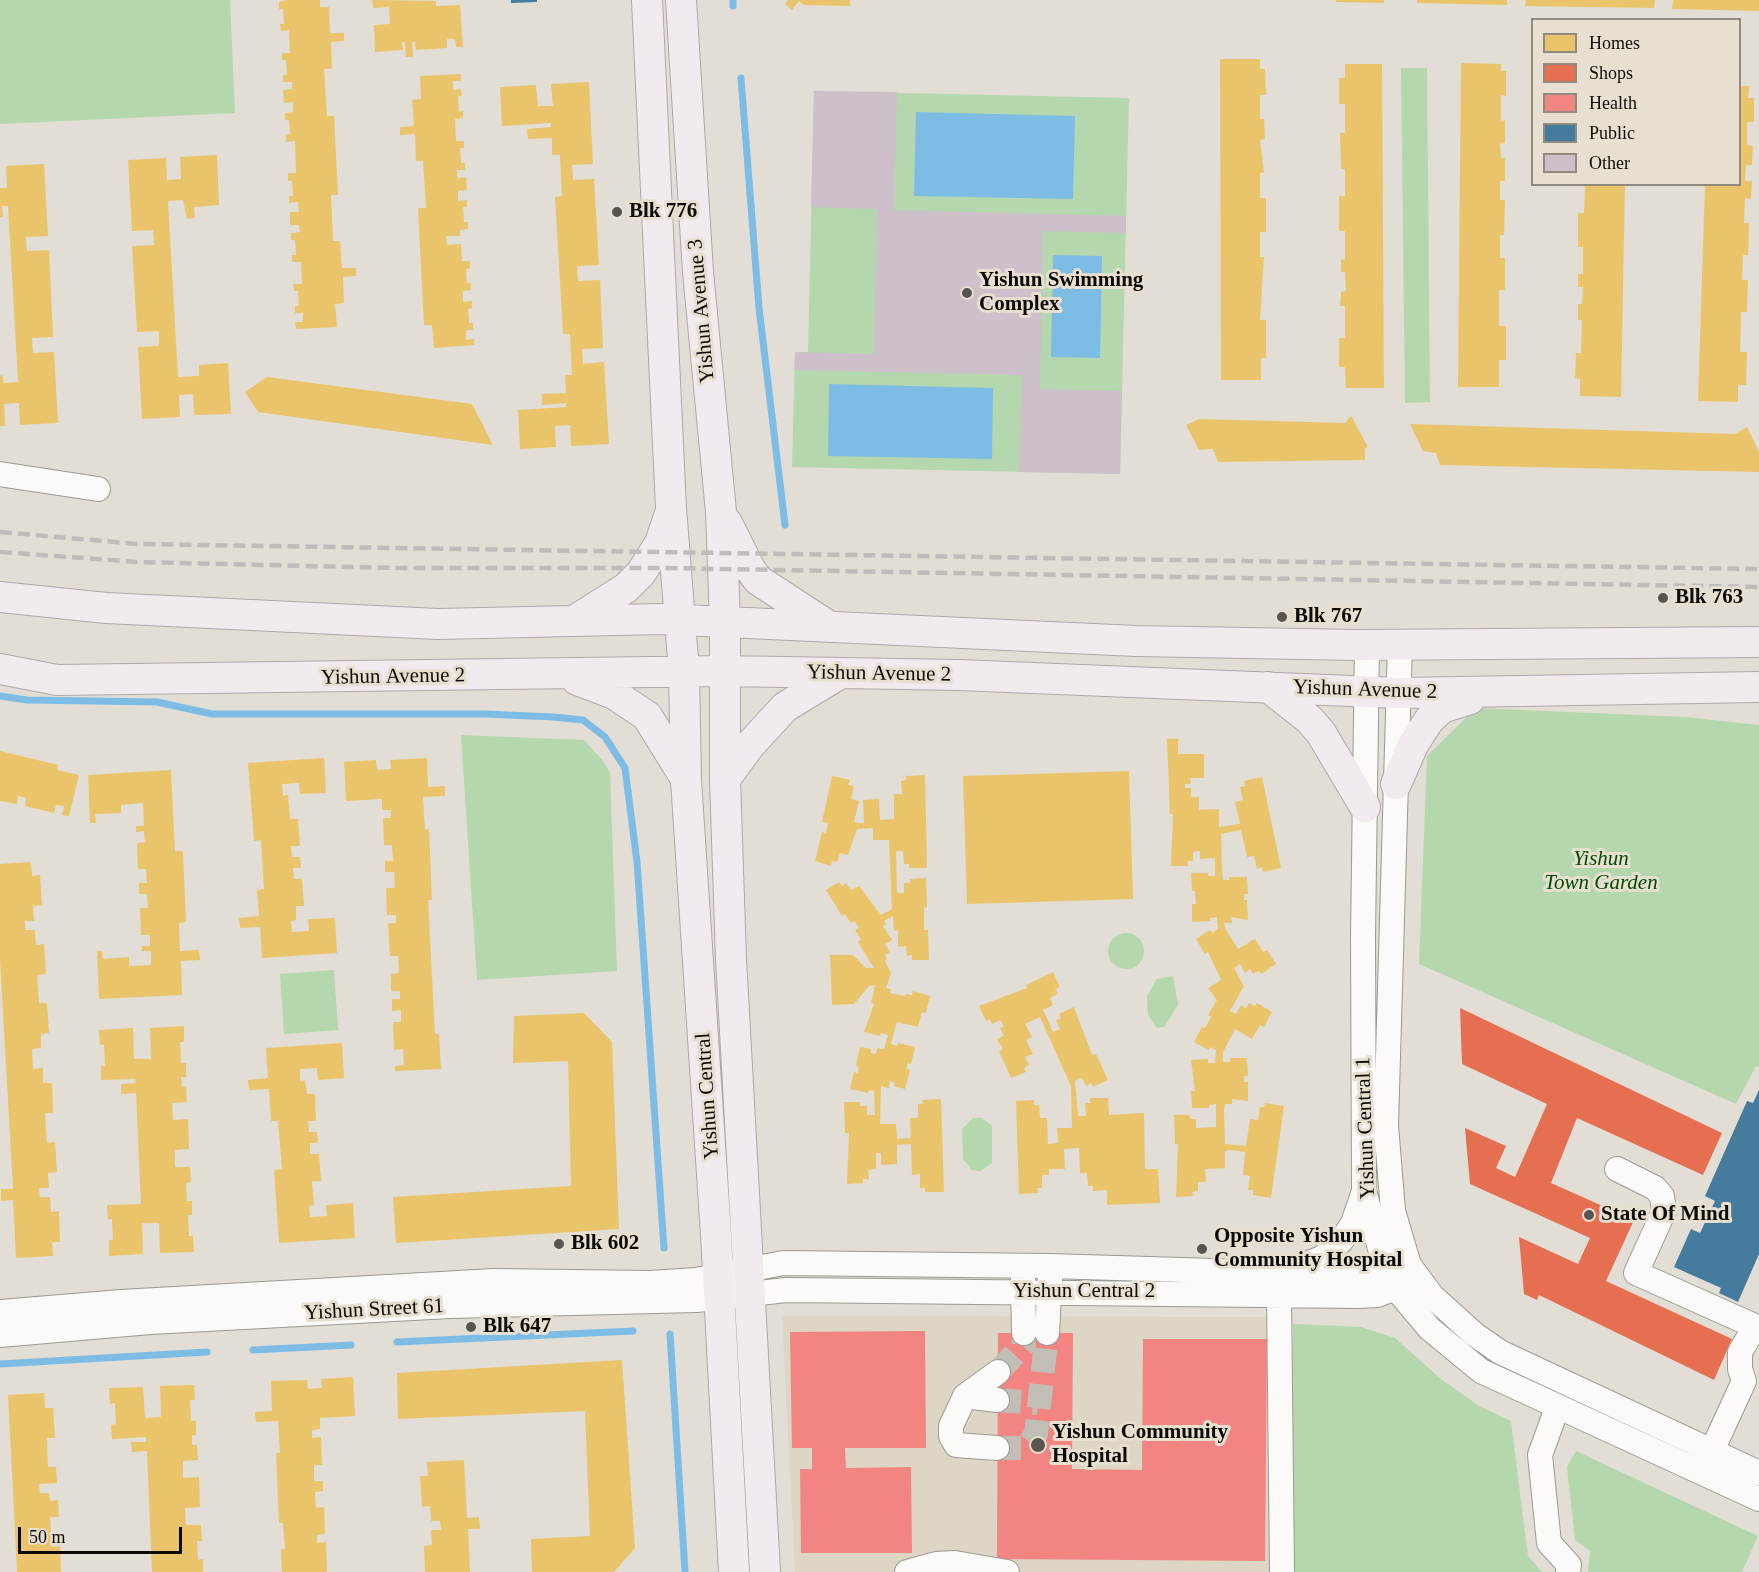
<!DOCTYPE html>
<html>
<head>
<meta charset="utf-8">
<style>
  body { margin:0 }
  #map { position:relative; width:1759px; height:1572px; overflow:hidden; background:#e2ded5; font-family:"Times New Roman",serif }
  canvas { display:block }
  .legend { position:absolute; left:1531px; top:18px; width:210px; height:168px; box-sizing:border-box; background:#e7dfd0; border:2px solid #908a80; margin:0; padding:8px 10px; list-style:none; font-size:18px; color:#0d0b07 }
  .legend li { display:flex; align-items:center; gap:12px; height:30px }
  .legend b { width:30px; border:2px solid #908a80 }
  .scale { position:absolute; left:18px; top:1527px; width:164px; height:27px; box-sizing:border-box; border:3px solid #0d0b07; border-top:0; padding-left:8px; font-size:18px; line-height:21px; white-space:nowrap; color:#0d0b07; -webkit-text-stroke:4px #e7dfd0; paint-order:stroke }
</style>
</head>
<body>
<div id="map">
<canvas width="1759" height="1572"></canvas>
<ul class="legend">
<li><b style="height:16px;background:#e9c46a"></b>Homes</li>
<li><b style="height:16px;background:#e76f51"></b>Shops</li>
<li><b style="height:16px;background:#f28482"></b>Health</li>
<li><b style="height:16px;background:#457b9d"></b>Public</li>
<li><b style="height:16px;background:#cdc0ca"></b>Other</li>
</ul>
<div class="scale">50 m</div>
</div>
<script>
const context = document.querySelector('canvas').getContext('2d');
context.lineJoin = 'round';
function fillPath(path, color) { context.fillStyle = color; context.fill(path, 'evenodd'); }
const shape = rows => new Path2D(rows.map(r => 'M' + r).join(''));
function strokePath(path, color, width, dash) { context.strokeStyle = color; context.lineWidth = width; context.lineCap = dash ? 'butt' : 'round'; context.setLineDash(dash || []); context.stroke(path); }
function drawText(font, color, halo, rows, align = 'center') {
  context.font = font + ' "Times New Roman",serif'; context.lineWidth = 6; context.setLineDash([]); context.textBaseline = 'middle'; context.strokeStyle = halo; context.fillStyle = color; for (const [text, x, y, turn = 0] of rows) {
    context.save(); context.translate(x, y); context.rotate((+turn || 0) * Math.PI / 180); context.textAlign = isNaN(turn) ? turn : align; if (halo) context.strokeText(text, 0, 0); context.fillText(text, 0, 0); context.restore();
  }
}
fillPath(shape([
  [782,1316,1287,1317,1287,1572,795,1572]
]), '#ddd6c5');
fillPath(shape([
  [0,0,230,0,235,113,0,124],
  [1401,68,1427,68,1430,402,1405,403],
  [814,91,1129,98,1120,474,792,467,795,352,808,352],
  [1476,708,1685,717,1759,725,1759,1067,1756,1066,1736,1104,1419,964,1427,756],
  [461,735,584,740,603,761,610,773,617,971,477,980],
  '1108 951a18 18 0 1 1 36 0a18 18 0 1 1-36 0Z',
  [334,970,338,1030,284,1034,280,974],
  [1173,976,1178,1005,1164,1027,1157,1028,1148,1015,1147,996,1157,979],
  [973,1118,982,1118,992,1126,992,1163,981,1171,972,1170,963,1159,962,1129],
  [1293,1324,1361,1327,1395,1338,1441,1379,1479,1406,1511,1421,1528,1556,1542,1572,1292,1572],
  [1576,1451,1758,1536,1742,1572,1588,1572,1590,1551,1575,1540,1567,1467]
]), '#b5d7ad');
fillPath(shape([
  [916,112,1075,116,1073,199,914,196],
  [1053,255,1102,256,1100,358,1051,357],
  [829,384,993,388,992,459,828,456]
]), '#7dbce4');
fillPath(shape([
  [287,0,320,0,320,7,329,7,330,33,344,33,344,41,331,42,332,69,324,69,327,116,334,116,338,195,331,195,333,241,340,241,342,268,356,268,356,276,343,277,344,303,335,304,337,327,296,329,295,322,303,322,303,313,295,313,295,306,299,306,298,291,294,291,293,284,302,284,301,262,292,262,292,255,296,255,295,240,291,240,291,233,300,232,299,225,290,225,290,212,299,212,298,202,289,203,289,196,293,196,292,181,288,181,288,173,296,173,295,141,286,142,286,135,290,134,289,120,285,120,285,113,293,112,293,102,284,103,283,90,292,89,292,82,283,82,283,75,287,75,286,60,282,60,282,53,290,53,289,30,281,31,280,24,284,24,283,9,279,9,279,2],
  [372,0,436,1,436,6,460,5,463,47,456,47,455,39,447,39,447,48,416,50,415,42,412,42,413,57,406,57,405,42,402,42,403,50,375,52,374,25,390,24,389,7,373,8],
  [788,0,850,0,850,6,804,5,799,1,792,10,785,4],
  [1336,0,1384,0,1384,3,1336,2],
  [1417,0,1507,0,1507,5,1417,3],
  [1526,0,1655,0,1654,8,1525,6],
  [1673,0,1759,0,1759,11,1672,9],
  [1220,59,1260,59,1260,69,1265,69,1266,95,1260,95,1260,119,1264,119,1265,139,1260,140,1264,173,1260,173,1260,198,1266,198,1266,232,1260,232,1260,257,1264,257,1260,320,1266,320,1266,358,1261,358,1261,380,1221,380],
  [1461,63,1501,64,1501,71,1506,71,1506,96,1501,95,1501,121,1505,120,1505,143,1500,144,1501,158,1505,158,1505,181,1500,181,1500,200,1505,200,1504,235,1500,235,1500,258,1505,258,1505,290,1499,290,1499,326,1506,326,1506,360,1499,360,1499,387,1458,387],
  [1345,64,1382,64,1384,388,1346,388,1345,367,1339,367,1339,338,1345,338,1345,306,1340,306,1341,292,1346,291,1345,272,1341,272,1341,259,1345,260,1345,231,1339,231,1339,196,1345,196,1345,169,1341,169,1340,133,1345,133,1345,104,1339,104,1339,78,1345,78],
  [461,74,461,81,453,81,453,90,461,89,462,96,458,96,459,112,463,111,463,118,455,119,456,141,464,141,464,148,460,148,461,163,465,163,465,170,457,170,457,178,466,177,467,190,458,191,458,201,467,200,467,207,463,207,464,222,468,222,468,229,460,230,460,236,446,236,447,245,461,244,462,261,470,261,470,268,466,269,467,283,471,283,471,290,463,291,463,302,472,301,472,308,468,309,469,323,473,323,473,330,466,330,466,340,474,339,474,345,434,348,432,325,424,325,418,208,426,208,423,161,416,161,415,134,400,135,400,127,414,126,412,100,421,99,420,76],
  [589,82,593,164,572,165,573,180,594,179,599,265,577,266,578,281,600,280,603,348,582,349,583,364,604,362,609,444,571,446,570,425,555,426,556,447,520,449,518,410,566,407,566,403,542,405,542,394,566,393,565,375,572,375,570,334,563,334,555,197,562,196,560,155,552,155,552,138,528,139,527,129,551,127,551,123,502,126,500,87,536,85,538,106,553,106,551,84],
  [1740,86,1749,86,1748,98,1754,98,1754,122,1747,122,1747,145,1753,146,1752,165,1746,165,1745,181,1752,181,1751,199,1745,198,1744,223,1749,223,1748,255,1743,255,1742,280,1748,280,1747,312,1741,312,1740,352,1747,352,1746,385,1738,385,1738,402,1698,401,1705,184,1740,184],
  [217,155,219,205,194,207,195,218,187,219,183,200,168,201,178,377,199,376,199,365,228,363,231,414,194,415,193,394,179,395,180,417,142,419,138,347,159,346,159,331,137,332,132,246,154,245,153,230,132,231,128,160,166,158,167,180,181,179,180,157],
  [44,164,48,236,26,237,27,251,49,250,53,337,32,338,33,353,54,352,58,423,20,425,19,403,4,404,5,426,0,426,0,376,3,375,3,383,18,382,8,206,2,206,3,217,0,217,0,188,7,188,6,166],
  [1585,184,1625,184,1621,397,1580,396,1580,379,1575,378,1576,353,1581,353,1582,320,1578,320,1578,304,1582,304,1583,287,1578,287,1578,274,1583,274,1583,247,1578,247,1578,213,1584,213],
  [267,377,472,404,493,445,258,412,245,392],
  [1351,416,1368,447,1365,448,1365,460,1218,462,1213,449,1199,450,1186,425,1199,419,1345,423],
  [1410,424,1735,434,1747,427,1759,452,1759,472,1440,465,1436,453,1423,451],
  [1167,739,1178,739,1178,754,1204,754,1204,778,1190,778,1191,784,1185,784,1185,788,1191,788,1191,797,1199,797,1199,810,1219,809,1219,827,1240,824,1235,802,1243,800,1240,787,1245,786,1244,781,1262,777,1281,868,1263,872,1262,867,1257,869,1254,856,1247,857,1241,830,1221,834,1222,869,1223,880,1229,880,1229,877,1247,877,1248,894,1244,894,1244,900,1247,900,1248,920,1231,917,1232,923,1224,923,1225,928,1238,949,1255,939,1263,952,1267,950,1276,964,1261,974,1259,971,1253,974,1250,969,1245,973,1240,964,1234,968,1244,986,1230,1011,1236,1014,1241,1005,1246,1009,1249,1003,1255,1006,1257,1003,1272,1012,1264,1027,1260,1025,1252,1039,1235,1029,1223,1052,1223,1062,1230,1062,1230,1058,1247,1058,1248,1076,1244,1076,1244,1082,1248,1082,1248,1101,1232,1099,1232,1104,1225,1104,1224,1111,1225,1144,1246,1146,1250,1119,1258,1120,1260,1107,1264,1107,1265,1103,1284,1106,1271,1198,1253,1195,1253,1190,1248,1190,1250,1176,1243,1175,1245,1152,1231,1150,1225,1151,1225,1168,1205,1169,1206,1182,1198,1182,1198,1191,1192,1192,1193,1196,1176,1197,1178,1144,1175,1144,1174,1115,1190,1115,1190,1119,1196,1119,1196,1128,1216,1127,1216,1104,1209,1105,1209,1108,1192,1108,1191,1091,1195,1091,1191,1060,1208,1059,1208,1063,1215,1063,1216,1050,1210,1047,1209,1050,1194,1042,1202,1027,1205,1028,1211,1017,1208,1015,1217,1000,1208,988,1221,980,1208,952,1205,954,1196,939,1210,930,1212,933,1218,929,1217,917,1210,918,1210,921,1192,922,1192,904,1196,904,1195,891,1192,891,1191,873,1208,873,1208,876,1215,876,1215,858,1200,859,1200,851,1193,852,1193,861,1187,861,1188,866,1171,866,1173,814,1170,814],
  [0,751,58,765,57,770,79,775,69,816,62,815,64,806,56,805,54,813,25,806,26,798,18,796,17,804,0,801],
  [324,758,326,793,300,794,299,783,282,784,283,796,288,795,290,819,298,819,300,846,291,846,292,857,300,857,301,868,293,868,294,879,302,879,304,906,296,906,296,920,291,921,292,932,309,931,308,919,335,918,337,953,262,958,260,927,240,928,239,918,259,916,257,890,264,889,261,840,254,841,248,763],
  [427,758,428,787,445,786,445,796,423,797,425,830,429,829,432,900,428,900,435,1034,439,1034,441,1069,395,1071,395,1066,404,1065,403,1049,394,1050,393,1022,401,1022,401,1010,392,1011,392,999,400,999,400,991,391,991,391,974,399,973,398,956,390,956,388,923,396,923,396,915,387,915,386,888,395,888,394,872,385,872,385,861,393,861,392,845,384,845,383,818,391,818,391,810,382,810,382,799,346,801,344,762,376,760,377,770,391,769,390,760],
  [171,770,175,851,183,851,186,922,179,923,180,951,199,950,200,960,181,961,182,995,99,999,97,951,102,951,103,959,129,957,129,966,151,965,151,951,142,951,142,946,150,946,150,935,141,935,140,908,148,908,147,894,139,894,139,883,147,883,146,869,138,869,137,843,145,842,144,831,136,832,136,826,144,826,143,803,121,805,121,813,95,814,96,823,90,823,88,775],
  [1129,771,1133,899,967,904,963,776],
  [925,775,927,868,909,868,909,864,904,864,903,851,896,851,897,893,904,893,904,883,910,883,910,879,926,878,927,907,924,908,924,930,928,930,929,960,912,960,912,955,907,956,906,946,898,947,898,930,894,931,893,916,884,921,886,924,883,926,892,940,885,944,890,952,885,955,887,959,885,961,891,973,886,988,891,989,890,993,905,996,905,994,912,995,913,991,930,996,926,1013,922,1012,918,1027,897,1022,891,1044,897,1046,898,1043,915,1047,911,1064,908,1063,906,1069,910,1070,905,1089,894,1086,895,1083,890,1081,889,1088,881,1086,880,1124,896,1124,897,1139,911,1138,910,1118,918,1118,918,1104,923,1104,922,1100,941,1099,944,1192,925,1192,925,1188,920,1188,920,1174,912,1175,911,1144,897,1145,897,1164,881,1165,881,1153,876,1153,876,1169,868,1170,869,1179,863,1179,863,1183,847,1184,849,1133,845,1133,844,1102,860,1102,860,1106,867,1106,867,1115,875,1115,874,1091,869,1090,868,1093,850,1089,854,1072,858,1073,859,1067,856,1066,860,1047,871,1049,871,1053,876,1054,877,1048,884,1049,888,1035,881,1033,880,1036,864,1032,874,1004,871,1003,875,985,869,986,854,1004,832,1005,830,955,853,955,866,968,874,968,858,942,861,940,855,930,859,928,854,921,851,923,845,914,842,916,826,890,839,882,842,886,846,883,851,890,859,886,881,915,892,909,889,840,873,840,873,828,857,829,848,855,840,853,837,862,832,861,831,866,815,861,822,832,826,833,828,823,822,822,832,776,850,780,848,785,854,786,851,799,859,801,854,822,859,823,864,823,863,800,879,799,880,820,894,819,894,794,902,794,901,781,906,780,906,776],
  [31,862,32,876,40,875,42,905,33,906,34,921,25,921,25,930,35,930,36,945,44,944,46,974,37,975,39,1003,47,1003,49,1033,41,1034,41,1048,32,1049,33,1069,43,1068,43,1083,52,1083,53,1113,45,1113,47,1143,55,1142,57,1172,48,1173,49,1188,39,1188,40,1197,50,1197,51,1212,59,1211,60,1242,52,1242,53,1256,16,1258,13,1200,1,1201,1,1189,13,1189,0,959,0,864],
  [1053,972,1060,987,1055,989,1058,994,1050,998,1053,1005,1043,1010,1053,1032,1060,1029,1056,1020,1061,1018,1059,1014,1074,1007,1092,1055,1096,1054,1108,1080,1093,1087,1091,1083,1086,1086,1082,1078,1075,1081,1078,1116,1086,1116,1085,1103,1090,1103,1090,1098,1108,1098,1109,1115,1144,1113,1145,1169,1158,1169,1160,1203,1107,1205,1107,1190,1093,1191,1093,1186,1088,1186,1087,1173,1080,1173,1079,1148,1064,1149,1065,1169,1049,1169,1049,1175,1042,1175,1042,1188,1037,1188,1038,1193,1019,1194,1016,1101,1034,1100,1034,1105,1039,1105,1040,1118,1047,1118,1048,1144,1058,1143,1057,1128,1072,1128,1071,1086,1040,1017,1025,1024,1032,1037,1026,1040,1033,1054,1025,1057,1029,1065,1024,1068,1026,1072,1011,1078,999,1051,1003,1049,997,1039,1004,1036,1000,1028,1004,1027,1000,1020,992,1024,990,1019,986,1021,979,1006,1027,988,1026,985],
  [584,1013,612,1042,619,1229,396,1243,393,1197,571,1186,568,1061,513,1063,514,1016],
  [184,1026,184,1042,180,1042,181,1063,186,1063,186,1077,181,1077,182,1087,186,1086,187,1102,172,1103,173,1120,188,1119,189,1149,175,1150,175,1167,190,1167,191,1182,186,1183,187,1201,192,1201,192,1215,188,1215,189,1236,193,1236,194,1252,160,1253,159,1223,142,1223,143,1254,109,1256,109,1240,113,1240,112,1219,108,1220,107,1205,141,1204,136,1093,121,1094,121,1084,136,1083,135,1079,101,1080,101,1066,105,1066,104,1045,100,1045,99,1030,133,1028,134,1059,151,1059,150,1028],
  [342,1043,344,1078,318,1080,317,1068,300,1069,300,1081,305,1080,307,1094,315,1094,316,1121,308,1121,309,1132,317,1132,318,1143,310,1143,310,1154,319,1154,321,1181,312,1181,314,1205,309,1206,310,1217,327,1216,326,1205,353,1203,355,1238,279,1243,274,1170,282,1169,278,1121,271,1121,269,1089,249,1090,248,1080,268,1078,266,1048],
  [622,1360,635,1548,614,1572,532,1572,531,1539,590,1536,585,1411,398,1419,397,1373],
  [353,1377,355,1416,320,1418,320,1429,312,1430,312,1438,321,1437,322,1465,314,1465,314,1481,323,1481,323,1491,315,1492,316,1508,324,1507,325,1534,317,1535,317,1543,326,1542,327,1572,282,1572,281,1549,285,1549,283,1523,279,1523,276,1453,280,1453,278,1421,256,1422,255,1412,272,1411,271,1381,307,1380,308,1389,322,1388,321,1379],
  [194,1385,195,1400,190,1400,191,1421,196,1421,196,1435,192,1435,192,1445,197,1445,198,1460,183,1461,183,1478,199,1477,200,1507,185,1508,186,1525,201,1525,202,1541,197,1541,198,1560,203,1559,203,1572,152,1572,147,1451,132,1452,131,1442,146,1442,146,1437,112,1439,111,1425,116,1424,115,1403,110,1404,109,1388,143,1387,145,1418,161,1417,160,1386],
  [44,1393,45,1408,53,1408,55,1438,47,1438,48,1467,56,1467,57,1483,39,1484,40,1493,49,1493,50,1501,58,1500,59,1517,50,1517,52,1547,60,1546,61,1572,17,1572,8,1395],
  [464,1460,467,1518,479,1517,480,1529,468,1529,470,1572,425,1572,424,1546,432,1545,431,1530,441,1530,440,1521,431,1521,430,1506,422,1507,420,1476,428,1476,427,1462]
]), '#e9c46a');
fillPath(shape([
  [1460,1008,1722,1133,1703,1175,1577,1118,1551,1183,1634,1220,1606,1281,1732,1339,1714,1380,1539,1295,1537,1300,1524,1294,1519,1237,1578,1264,1590,1238,1470,1184,1465,1128,1506,1146,1496,1168,1515,1177,1547,1104,1462,1064]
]), '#e76f51');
fillPath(shape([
  [925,1331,926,1448,845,1448,846,1468,911,1467,912,1553,801,1553,800,1469,812,1469,812,1448,792,1448,790,1332],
  [998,1333,1073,1333,1072,1469,1142,1470,1143,1339,1267,1339,1265,1561,997,1559]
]), '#f28482');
fillPath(shape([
  [511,0,537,0,537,2,511,3],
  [1759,1090,1759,1254,1738,1302,1719,1293,1721,1288,1674,1267,1691,1229,1700,1233,1715,1201,1705,1196,1747,1101,1753,1103]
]), '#457b9d');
strokePath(shape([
  [733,0,733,6],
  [741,78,759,308,785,525],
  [0,696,27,700,157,702,212,714,485,714,553,717,583,720,605,737,625,768,637,862,664,1248],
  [670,1334,685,1572],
  [397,1342,633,1331],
  [253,1350,351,1345],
  [0,1364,207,1352]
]), '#7dbce4', 7);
fillPath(shape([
  [814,91,897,92,894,210,1126,216,1126,233,1043,231,1040,389,1122,391,1120,474,1019,472,1022,375,794,370,795,352,874,354,877,209,811,207]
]), '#cdc0ca');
strokePath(shape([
  [998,1372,1024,1344,1024,1333],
  [997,1400,1038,1403],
  [997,1448,1026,1448,1036,1434,1047,1333]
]), '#c2beb6', 24, [24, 12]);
const minor = shape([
  [0,474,98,489],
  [1367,645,1363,936,1364,1191,1381,1252,1397,1290,1430,1329,1481,1371,1759,1499],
  [1400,645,1386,1125,1393,1211,1409,1265,1432,1296,1474,1334,1500,1352,1759,1473],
  [1617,1169,1655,1188,1662,1196,1664,1211,1636,1273,1759,1328],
  [1287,1271,1322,1258,1342,1240,1353,1223,1364,1191],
  [1023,1277,1024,1333],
  [1279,1295,1282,1572],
  [0,1312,121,1302,494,1281,650,1283,696,1280,783,1263,1050,1266,1281,1273,1358,1280,1409,1265],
  [1047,1333,1050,1277],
  [0,1335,150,1322,450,1306,696,1300,786,1290,1358,1296,1377,1295,1418,1281],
  [965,1396,997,1400],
  [1557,1408,1540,1455,1549,1543,1569,1565,1568,1572],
  [997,1448,956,1445,951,1436,951,1426,965,1396,998,1372],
  [1705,1466,1744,1381,1740,1369,1740,1352,1755,1327],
  [907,1572,936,1564,955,1563,1007,1572]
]);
const major = shape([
  [647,0,671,508,684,672,686,780,716,1235,734,1572],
  [681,0,698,272,721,512,725,622,725,779,731,959,765,1572],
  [727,523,750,569,758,580,824,623],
  [0,597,106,608,438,624,661,619,1136,641,1358,645,1759,642],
  [574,621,626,588,641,573,660,543,669,516],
  [0,669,57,680,725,671,959,675,1400,693,1759,687],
  [577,680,614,694,647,716,686,779],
  [1268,687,1310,720,1321,733,1365,807],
  [725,779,750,745,785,707,841,673],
  [1396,784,1413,745,1429,720,1442,708,1470,699]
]);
strokePath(minor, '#9c9992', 26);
strokePath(major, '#b2a5ab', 32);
strokePath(minor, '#fbfaf9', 24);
strokePath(major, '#f1eaee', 30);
strokePath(shape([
  [0,532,138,544,1759,569],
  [0,552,137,562,398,568,662,568,1759,587]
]), '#bebdbb', 4.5, [12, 6]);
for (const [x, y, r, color] of [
  [617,212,6,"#58554f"],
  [967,293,6,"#58554f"],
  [1663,598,6,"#58554f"],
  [1282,617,6,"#58554f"],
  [1589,1215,6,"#58554f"],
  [559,1244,6,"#58554f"],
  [1202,1249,6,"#58554f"],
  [471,1327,6,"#58554f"],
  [1038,1445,8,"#58554f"]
]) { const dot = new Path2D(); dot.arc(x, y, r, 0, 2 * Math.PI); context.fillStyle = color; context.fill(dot); strokePath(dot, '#e7dfd0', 2); }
drawText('bold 21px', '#0d0b07', '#e7dfd0', [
  ["Blk 776",629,212],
  ["Yishun Swimming",979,281],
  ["Complex",979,305],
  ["Blk 763",1675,598],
  ["Blk 767",1294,617],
  ["State Of Mind",1601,1215],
  ["Opposite Yishun",1214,1237],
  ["Community Hospital",1214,1261],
  ["Blk 602",571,1244],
  ["Blk 647",483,1327],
  ["Yishun Community",1052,1433],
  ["Hospital",1052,1457]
], 'left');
drawText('21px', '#0d0b07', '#e7dfd0', [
  ["Yishun Avenue 3",702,311,-95],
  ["Yishun Avenue 2",879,674,1],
  ["Yishun Avenue 2",393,677,-1],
  ["Yishun Avenue 2",1365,690,2],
  ["Yishun Central",708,1096,-94],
  ["Yishun Central 1",1366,1128,-92],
  ["Yishun Central 2",1084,1291],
  ["Yishun Street 61",374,1310,-3]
]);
drawText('italic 21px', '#004c02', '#e7dfd0', [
  ["Yishun",1601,859],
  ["Town Garden",1601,883]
]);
</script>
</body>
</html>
